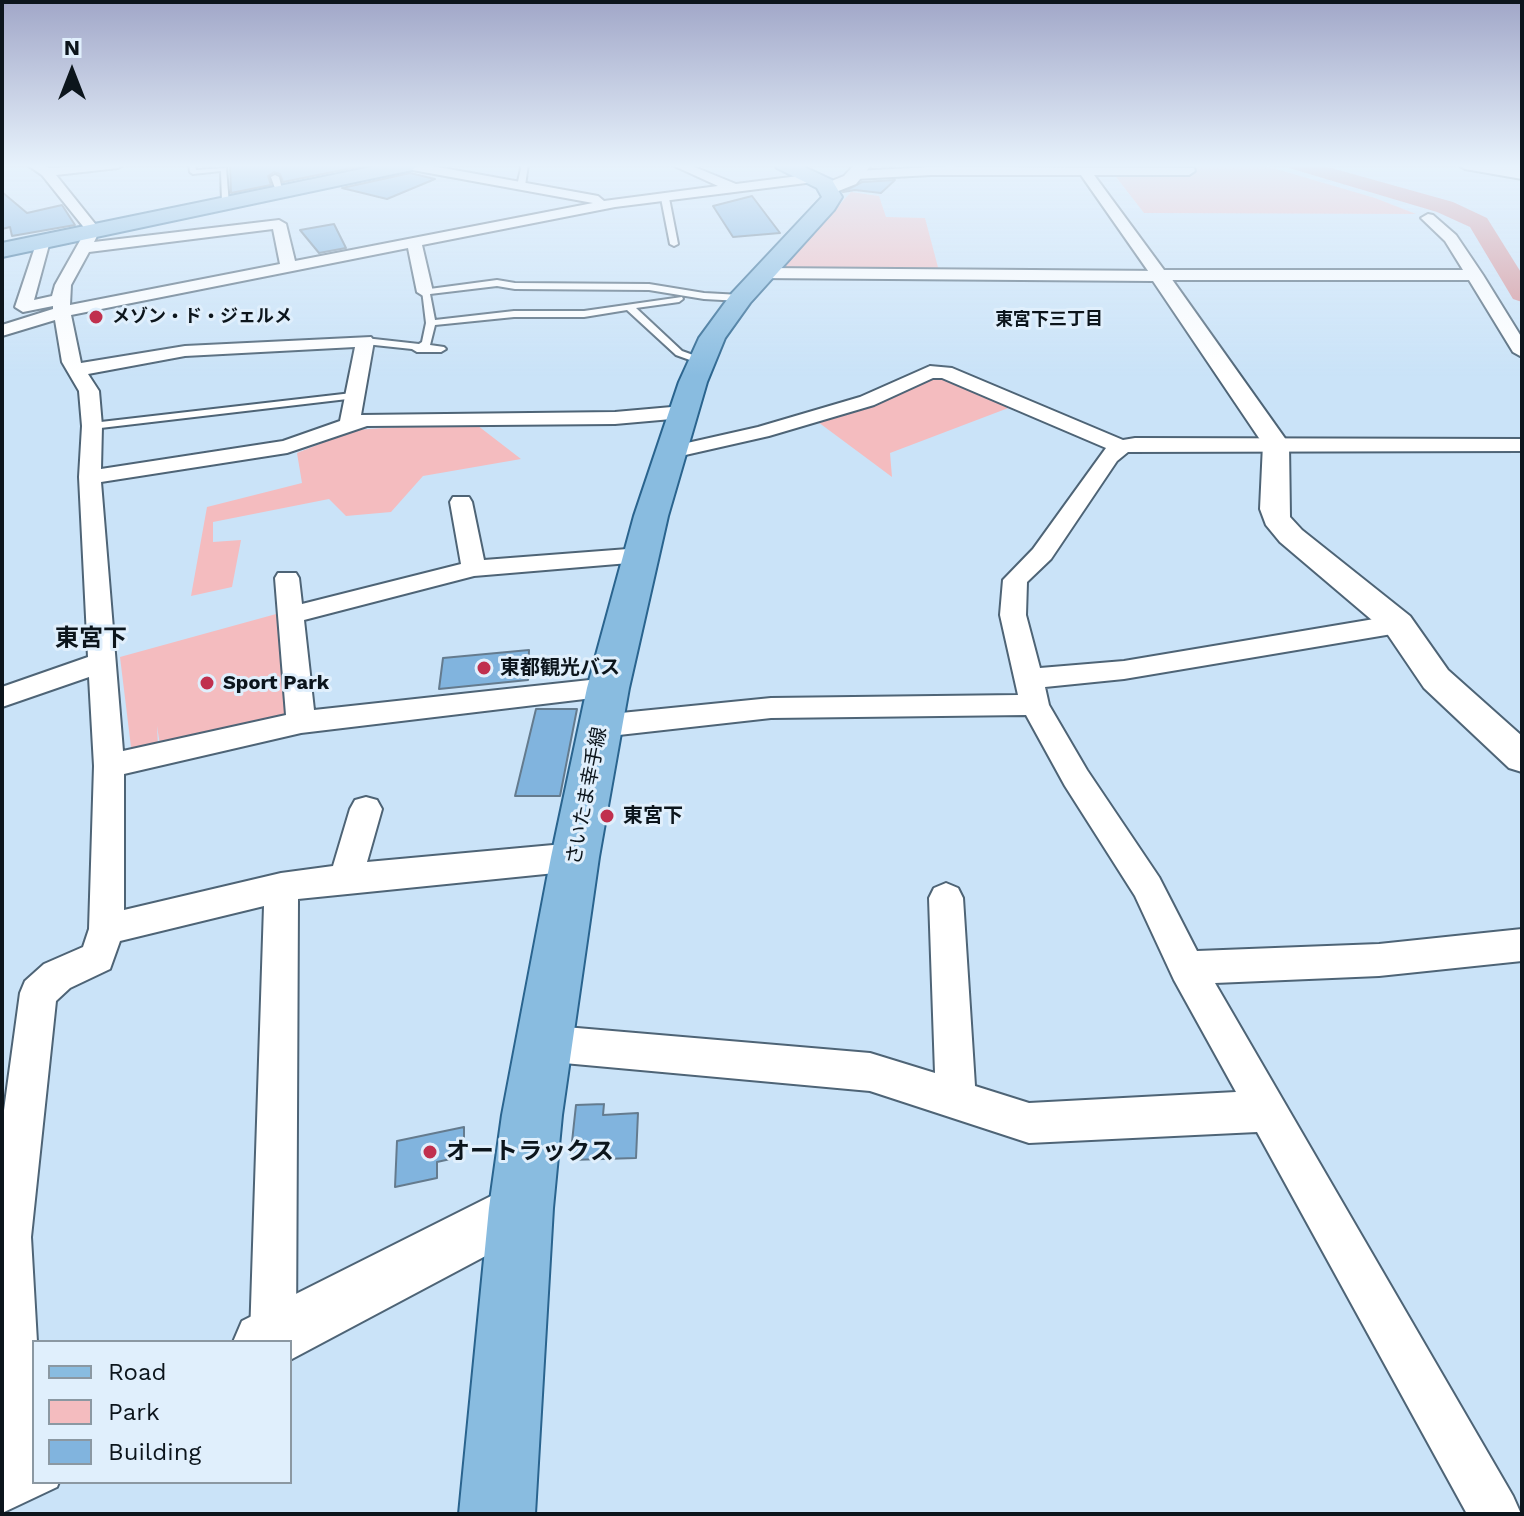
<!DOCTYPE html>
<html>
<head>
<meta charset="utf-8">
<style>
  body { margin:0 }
  #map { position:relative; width:1524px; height:1516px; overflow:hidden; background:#cae3f8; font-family:"Work Sans",sans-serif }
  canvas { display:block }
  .frame { position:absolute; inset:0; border:4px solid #0c151c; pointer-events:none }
  .legend { position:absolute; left:32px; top:1340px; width:260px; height:144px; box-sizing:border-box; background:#e0effc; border:2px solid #8b98a2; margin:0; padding:10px 14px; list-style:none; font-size:24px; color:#0c151c }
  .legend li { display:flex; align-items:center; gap:16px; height:40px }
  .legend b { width:40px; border:2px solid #8b98a2 }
  .north { position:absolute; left:32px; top:32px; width:80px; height:80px; -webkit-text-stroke:6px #e0effc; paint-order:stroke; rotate:0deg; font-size:22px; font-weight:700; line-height:32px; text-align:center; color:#0c151c }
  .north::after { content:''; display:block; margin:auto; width:28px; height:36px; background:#0c151c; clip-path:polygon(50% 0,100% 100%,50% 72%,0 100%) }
</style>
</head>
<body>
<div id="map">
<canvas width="1524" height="1516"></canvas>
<div class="frame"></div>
<ul class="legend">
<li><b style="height:10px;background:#89bce0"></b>Road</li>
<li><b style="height:22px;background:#f4bcbf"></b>Park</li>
<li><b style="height:22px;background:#81b4de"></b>Building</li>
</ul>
<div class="north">N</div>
</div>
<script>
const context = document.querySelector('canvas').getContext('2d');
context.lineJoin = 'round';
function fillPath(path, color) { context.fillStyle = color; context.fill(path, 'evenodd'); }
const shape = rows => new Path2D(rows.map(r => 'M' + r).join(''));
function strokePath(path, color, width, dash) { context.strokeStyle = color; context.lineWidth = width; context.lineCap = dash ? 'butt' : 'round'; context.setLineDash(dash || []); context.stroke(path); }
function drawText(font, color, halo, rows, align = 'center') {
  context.font = font + ' "Work Sans","Noto Sans JP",sans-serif'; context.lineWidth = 6; context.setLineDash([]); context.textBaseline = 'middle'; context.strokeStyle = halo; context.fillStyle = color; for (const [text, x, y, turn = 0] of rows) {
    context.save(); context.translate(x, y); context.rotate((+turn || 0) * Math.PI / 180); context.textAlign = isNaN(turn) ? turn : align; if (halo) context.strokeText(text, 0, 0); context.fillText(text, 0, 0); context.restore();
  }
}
fillPath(shape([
  [1199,164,1259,164,1375,198,1416,214,1144,213,1113,173,1196,173,1193,168],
  [851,192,879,196,886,217,925,218,939,271,780,271],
  [940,376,1011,407,890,453,892,477,818,422],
  [473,422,521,459,423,476,391,512,346,516,329,499,213,522,213,542,241,540,232,587,191,596,207,507,302,483,297,453,354,430],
  [287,611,292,710,284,717,226,727,160,745,157,726,158,745,142,749,131,747,120,657]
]), '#f4bcbf');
strokePath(shape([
  [1519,164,1522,165]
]), '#d79499', 4);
fillPath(shape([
  [1286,164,1317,164,1453,202,1487,218,1522,274,1522,302,1513,299,1470,227,1437,212,1289,168,1286,164]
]), '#d79499');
const building = shape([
  [230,164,372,164,283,182,280,174,274,172,268,176,271,185,231,193,230,164],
  [410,173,435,179,387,199,342,188,410,173],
  [895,180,881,193,855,190,843,192,862,182,895,180],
  [2,192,27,213,62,205,75,225,12,236,10,227,2,229,2,192],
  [752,196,780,233,733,237,713,206,752,196],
  [334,224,346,248,319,253,300,230,334,224],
  [529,650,528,680,439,689,443,658,529,650],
  [536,709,577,709,560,796,515,796,536,709],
  [604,1104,603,1115,638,1113,636,1158,570,1160,576,1105,604,1104],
  [464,1127,464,1156,437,1162,437,1178,395,1187,397,1141,464,1127]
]);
fillPath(building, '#81b4de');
strokePath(building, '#647b8e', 2);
const service = shape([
  [189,164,195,164,196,170,226,168,229,204,222,202,221,171,193,174,190,172,189,164],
  [522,164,528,164,525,186,521,188,517,186,522,164],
  [954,164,965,164,931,173,928,171,954,164],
  [275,175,279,177,283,193,276,191,271,177,275,175],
  [665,196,669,198,678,244,674,246,670,244,661,198,665,196],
  [497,280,515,283,649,284,704,293,741,295,745,298,741,301,704,299,649,290,515,289,497,286,430,294,435,320,514,311,584,311,682,297,683,299,679,302,636,308,682,351,704,359,706,361,701,364,676,355,627,310,584,317,514,317,435,325,430,345,444,347,446,349,441,352,417,352,412,349,365,344,360,341,365,338,419,344,422,342,426,323,422,290,497,280],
  [352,393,356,394,356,398,92,429,87,426,92,423,352,393]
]);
const minor = shape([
  [26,164,41,164,49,168,124,164,118,168,56,175,100,230,94,242,279,220,286,224,295,261,593,203,407,169,401,164,421,164,598,196,604,201,718,186,670,164,687,164,736,184,814,174,821,178,814,182,615,207,422,245,433,292,425,297,417,292,408,248,71,315,81,363,185,346,371,337,374,341,361,415,615,412,683,406,693,412,683,418,615,424,367,426,287,453,101,482,123,751,286,715,275,578,278,573,296,573,299,578,302,604,461,564,450,502,453,497,469,497,472,502,484,560,641,548,650,550,653,555,650,560,641,562,474,576,304,620,314,710,608,678,618,681,622,688,618,695,301,733,124,774,124,910,281,873,333,866,350,809,355,800,366,797,377,800,382,809,367,862,575,843,587,847,591,857,587,867,575,871,298,899,296,1337,290,1352,290,1342,252,1342,250,1337,264,906,120,941,110,969,70,988,56,1001,31,1237,37,1342,34,1342,34,1482,40,1482,37,1490,19,1497,2,1490,2,1125,20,993,25,981,44,964,83,947,89,929,94,766,89,677,2,707,2,687,88,657,79,477,82,426,79,391,62,362,55,320,2,336,2,325,53,309,53,306,23,312,15,307,38,238,43,237,50,241,34,300,52,296,55,285,86,230,42,175,26,164],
  [273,229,280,264,70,305,71,285,89,252,273,229],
  [355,347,340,421,283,441,101,469,102,426,99,391,88,374,185,356,355,347],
  [1502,164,1522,165,1522,173,1503,167,1502,164],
  [931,167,1194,168,1195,171,1189,175,1094,175,1164,270,1463,270,1445,241,1421,218,1428,214,1433,215,1456,235,1483,275,1522,338,1522,357,1513,352,1469,280,1159,280,1153,278,1081,175,931,175,855,179,848,175,855,171,931,167],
  [930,366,952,368,1123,440,1135,438,1522,439,1522,451,1128,452,1117,461,1051,559,1027,582,1026,615,1040,668,1124,661,1398,615,1407,618,1411,624,1407,630,1398,633,1124,679,1045,687,1049,705,1087,770,1159,877,1197,951,1379,944,1522,929,1522,961,1379,976,1215,983,1513,1496,1521,1514,1467,1514,1257,1132,1029,1143,870,1091,542,1061,528,1056,523,1043,528,1030,542,1025,870,1053,935,1073,929,898,934,888,946,883,958,888,963,898,975,1086,1029,1103,1236,1092,1174,980,1135,896,1065,786,1026,715,771,718,601,737,591,734,586,726,591,718,601,715,771,698,1018,695,1000,615,1003,580,1033,549,1106,448,942,378,933,378,874,405,769,436,672,458,661,452,665,448,758,427,860,397,930,366]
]);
const tertiary = shape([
  [855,164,872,164,856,184,836,192,824,192,821,188,824,184,844,176,855,164],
  [1457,164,1491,164,1522,169,1522,179,1465,169,1457,164],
  [764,268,1166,271,1289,444,1290,517,1302,530,1410,616,1448,670,1522,736,1522,772,1509,768,1424,688,1386,632,1280,542,1266,525,1260,509,1263,444,1153,281,757,278,754,274,764,268],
  [521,1181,540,1189,548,1208,540,1227,290,1360,290,1342,233,1342,242,1321,521,1181],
  [34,1432,34,1482,59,1482,57,1487,2,1513,2,1446,34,1432]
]);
const primary = shape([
  [386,164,421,164,412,170,2,257,2,243,386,164],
  [775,164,798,164,832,180,842,197,834,210,750,303,725,338,707,382,668,516,629,688,599,857,562,1115,553,1208,535,1514,459,1514,489,1208,502,1115,551,857,587,688,634,516,679,382,699,338,732,293,822,197,817,188,777,168,775,164]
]);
strokePath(service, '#4e6476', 4);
strokePath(minor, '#4e6476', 4);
strokePath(tertiary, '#4e6476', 4);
strokePath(primary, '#2a648e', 4);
fillPath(service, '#fff');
fillPath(minor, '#fff');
fillPath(tertiary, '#fff');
fillPath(primary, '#89bce0');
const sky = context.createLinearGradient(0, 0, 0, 376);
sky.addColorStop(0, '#a1a7c8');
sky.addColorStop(0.44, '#e7f2fc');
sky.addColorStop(1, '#e7f2fc00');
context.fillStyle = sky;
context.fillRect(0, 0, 1524, 376);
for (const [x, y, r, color] of [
  [96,317,8,"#c0304e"],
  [484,668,8,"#c0304e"],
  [207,683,8,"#c0304e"],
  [607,816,8,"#c0304e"],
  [430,1152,8,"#c0304e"]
]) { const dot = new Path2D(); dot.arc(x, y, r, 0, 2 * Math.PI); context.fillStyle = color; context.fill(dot); strokePath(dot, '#e0effc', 3); }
drawText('bold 18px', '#0c151c', '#e0effc', [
  ["メゾン・ド・ジェルメ",112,317]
], 'left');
drawText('bold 18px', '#0c151c', '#e0effc', [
  ["東宮下三丁目",1049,320]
]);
drawText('bold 20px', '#0c151c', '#e0effc', [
  ["東都観光バス",500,668],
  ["Sport Park",223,683],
  ["東宮下",623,816]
], 'left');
drawText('20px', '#0c151c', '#e0effc', [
  ["さいたま幸手線",587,796,-79]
]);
drawText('bold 24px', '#0c151c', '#e0effc', [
  ["東宮下",91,639]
]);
drawText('bold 24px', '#0c151c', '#e0effc', [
  ["オートラックス",446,1152]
], 'left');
</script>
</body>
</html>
